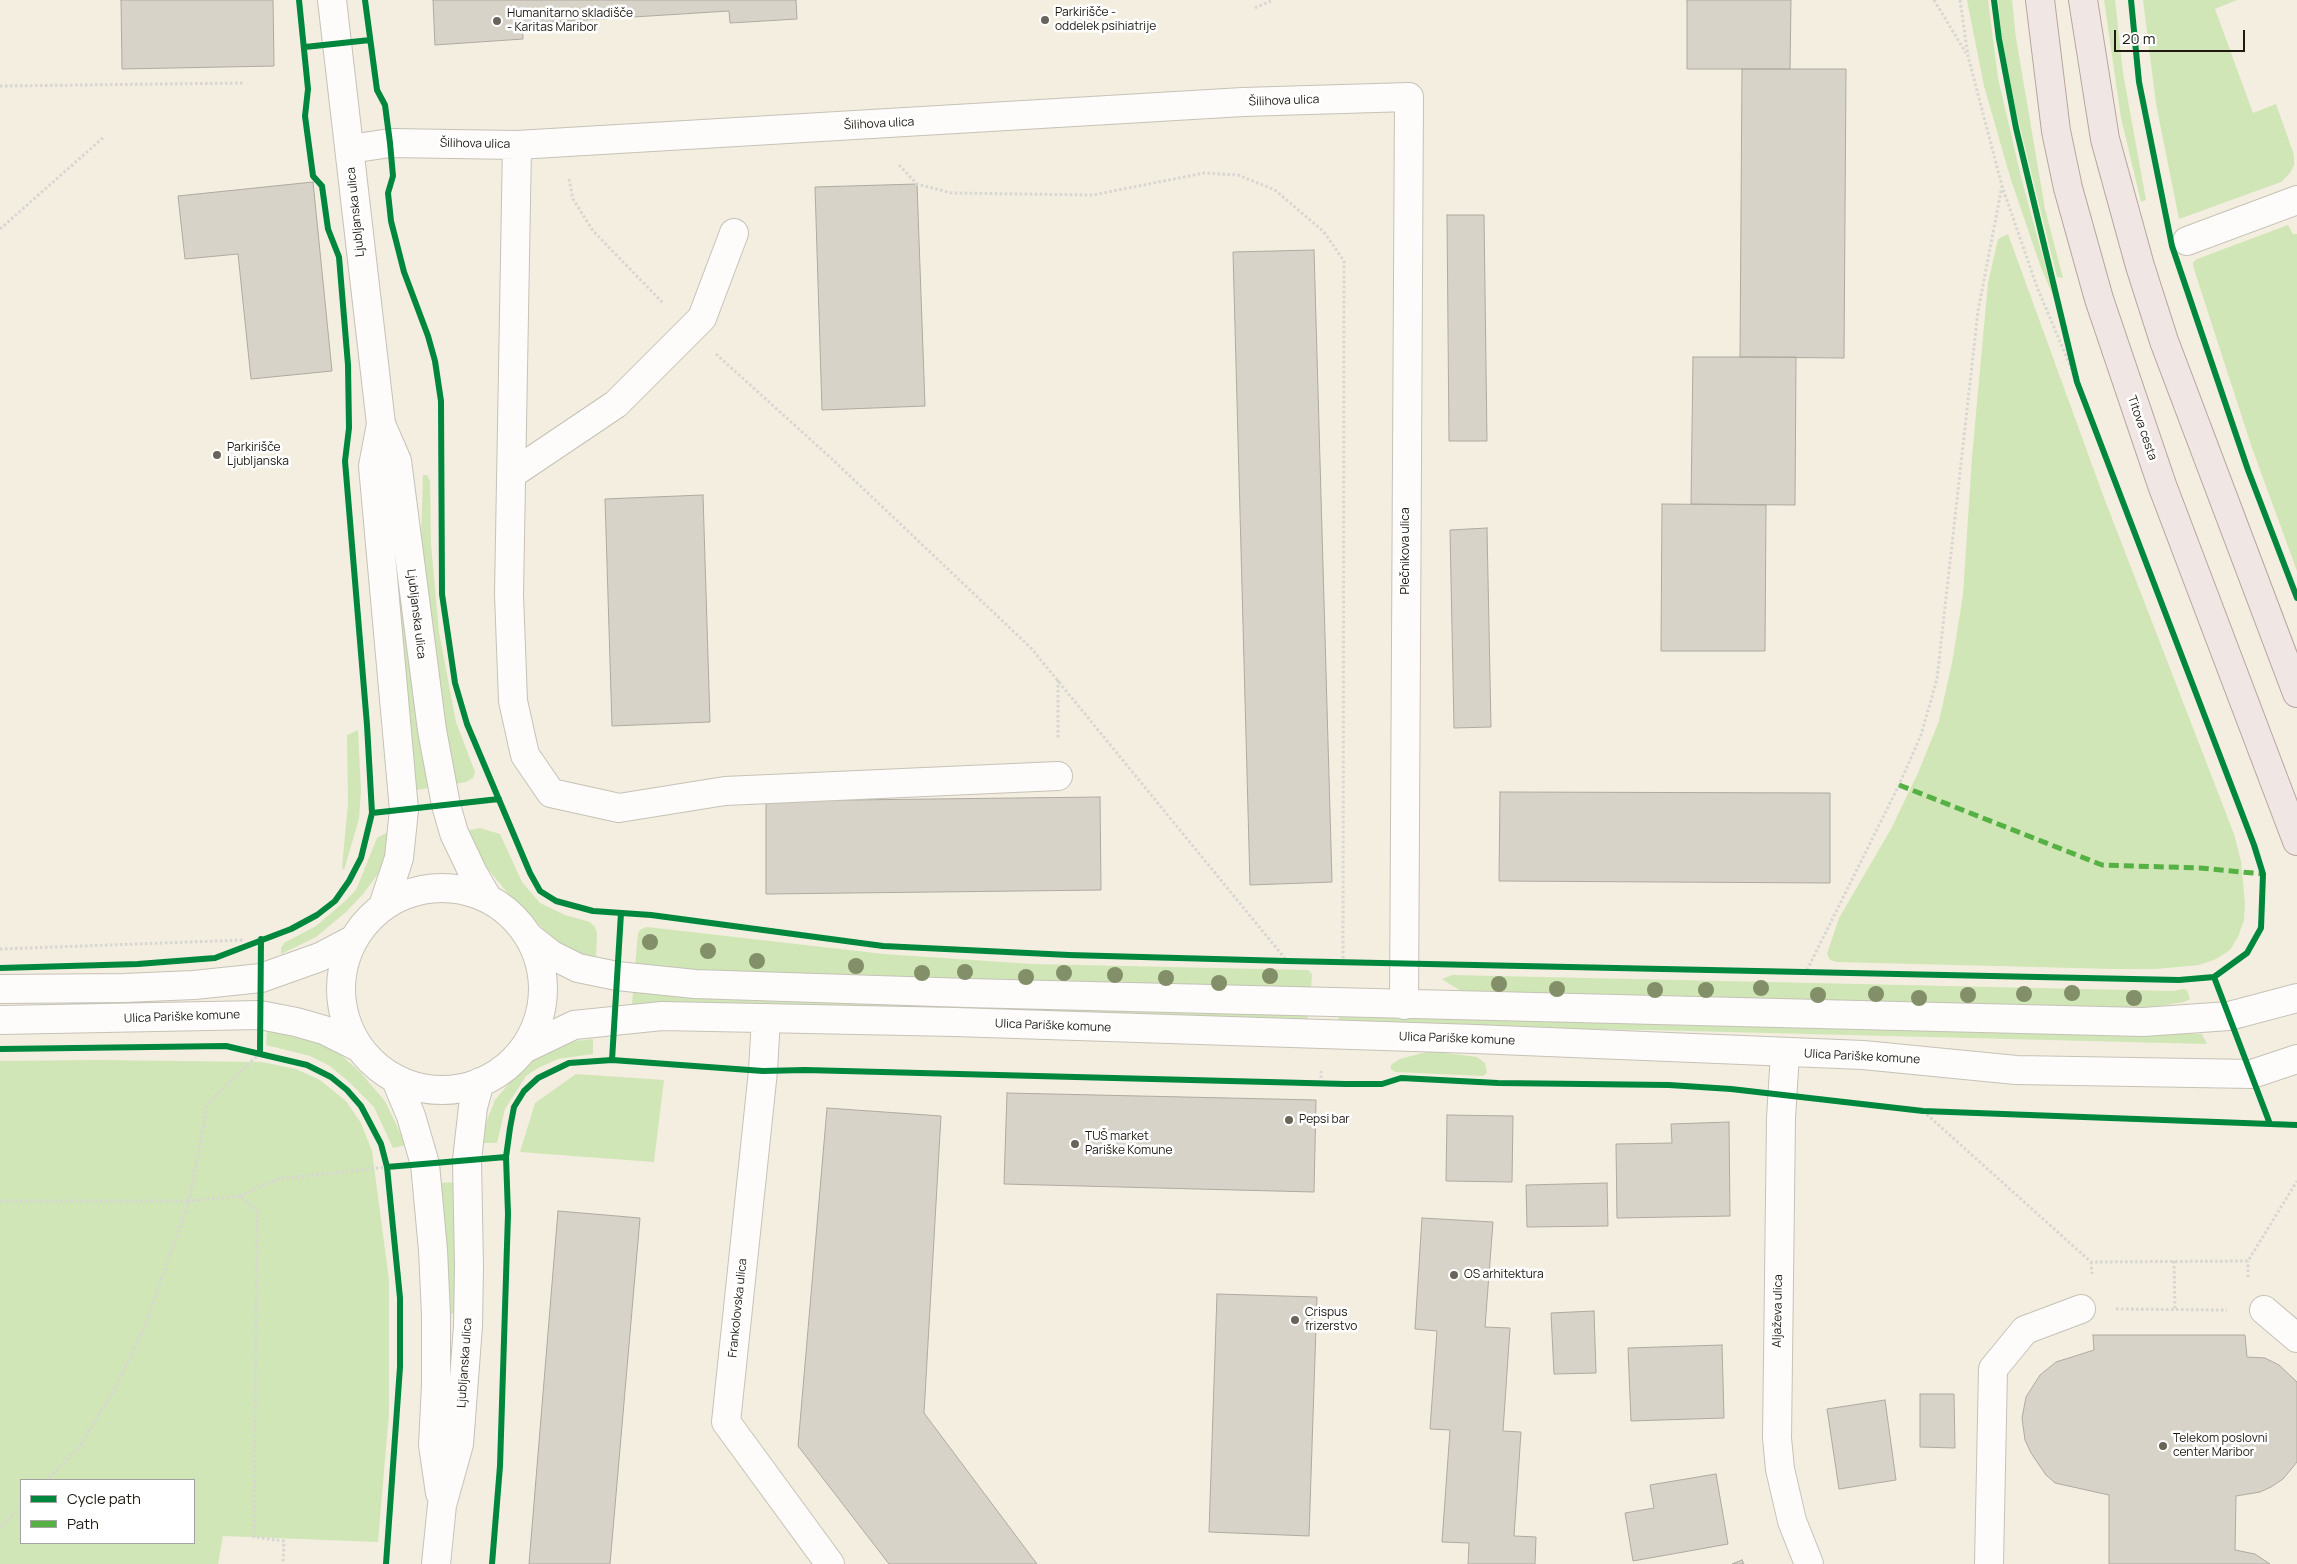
<!DOCTYPE html>
<html>
<head>
<meta charset="utf-8">
<style>
  body { margin:0 }
  #map { position:relative; width:2297px; height:1564px; overflow:hidden; background:#f3eee0; font-family:Manrope,sans-serif }
  canvas { display:block }
  .legend { position:absolute; left:20px; top:1479px; width:175px; height:65px; box-sizing:border-box; background:#fff; border:1px solid #a5a3a0; margin:0; padding:6px 9px; list-style:none; font-size:15px; color:#1e1a11 }
  .legend li { display:flex; align-items:center; gap:10px; height:25px }
  .legend b { width:25px; border:1px solid #a5a3a0 }
  .scale { position:absolute; left:2114px; top:30px; width:131px; height:22px; box-sizing:border-box; border:2px solid #1e1a11; border-top:0; padding-left:6px; font-size:15px; line-height:18px; white-space:nowrap; color:#1e1a11; -webkit-text-stroke:4px #fff; paint-order:stroke }
</style>
</head>
<body>
<div id="map">
<canvas width="2297" height="1564"></canvas>
<ul class="legend">
<li><b style="height:6px;background:#00873e"></b>Cycle path</li>
<li><b style="height:6px;background:#55b144"></b>Path</li>
</ul>
<div class="scale">20 m</div>
</div>
<script>
const context = document.querySelector('canvas').getContext('2d');
context.lineJoin = 'round';
function fillPath(path, color) { context.fillStyle = color; context.fill(path, 'evenodd'); }
const shape = rows => new Path2D(rows.map(r => 'M' + r).join(''));
function strokePath(path, color, width, dash) { context.strokeStyle = color; context.lineWidth = width; context.lineCap = dash ? 'butt' : 'round'; context.setLineDash(dash || []); context.stroke(path); }
function drawText(font, color, halo, rows, align = 'center') {
  context.font = font + ' Manrope,sans-serif'; context.lineWidth = 5; context.setLineDash([]); context.textBaseline = 'middle'; context.strokeStyle = halo; context.fillStyle = color; for (const [text, x, y, turn = 0] of rows) {
    context.save(); context.translate(x, y); context.rotate((+turn || 0) * Math.PI / 180); context.textAlign = isNaN(turn) ? turn : align; if (halo) context.strokeText(text, 0, 0); context.fillText(text, 0, 0); context.restore();
  }
}
fillPath(shape([
  [1967,0,1988,0,1998,78,2021,177,2054,298,2040,265,2011,180,1984,86],
  [1998,0,2012,0,2016,38,2045,209,2063,278,2057,277,2015,107,2002,39],
  [2104,0,2115,0,2123,73,2146,200,2141,202,2121,118],
  [2143,0,2237,0,2215,9,2253,113,2276,104,2294,155,2294,165,2290,173,2281,182,2179,219,2156,104],
  [2288,225,2293,234,2297,234,2297,571,2252,448,2193,266,2193,262,2197,259],
  [2008,234,2103,495,2234,834,2241,861,2245,904,2244,920,2238,937,2230,950,2216,959,2199,965,2156,969,2115,969,1836,962,1830,960,1827,954,1839,918,1891,829,1918,773,1939,721,1952,663,1963,595,1972,457,1988,283,1998,239],
  [423,475,427,475,430,481,431,544,439,632,456,722,475,772,473,778,466,782,455,784,436,684,421,539],
  [401,580,429,788,416,790,392,581],
  [358,730,361,791,359,819,344,870,342,868,348,803,347,735],
  [480,828,500,834,522,882,540,903,565,915,590,922,595,927,597,933,596,958,577,953,550,937,523,907,510,896,488,869,475,846,469,830],
  [390,831,384,860,378,874,363,894,346,912,316,937,281,954,281,948,284,943,316,926,344,902,356,890,377,838],
  [647,927,884,954,1032,964,1308,970,1312,974,1311,988,1308,991,688,971,635,966,638,933,641,929],
  [1452,975,2173,991,2183,989,2187,990,2190,999,2184,1002,2135,1010,1464,993,1442,979],
  [633,990,1308,1014,1307,1023,632,1006],
  [1339,1014,2202,1034,2207,1044,1649,1030,1338,1026],
  [267,1029,314,1040,339,1053,360,1072,385,1101,406,1145,393,1148,374,1107,349,1082,330,1066,310,1056,266,1045],
  [593,1039,593,1054,558,1059,538,1068,526,1076,505,1109,497,1143,482,1143,483,1130,495,1100,522,1068,539,1054,575,1041],
  [1430,1051,1477,1057,1485,1063,1487,1073,1483,1076,1395,1072,1390,1068,1392,1064,1400,1059],
  [98,1060,262,1062,296,1069,320,1080,346,1101,361,1123,372,1151,389,1280,389,1413,378,1542,223,1536,218,1564,0,1564,0,1061],
  [21,1480,194,1480,194,1543,21,1543],
  [576,1074,664,1080,654,1162,520,1152,535,1103],
  [457,1182,459,1313,448,1314,440,1183]
]), '#d1e6b6');
const building = shape([
  [121,0,273,0,274,66,122,69,121,0],
  [433,0,796,0,797,19,730,23,729,11,522,24,523,39,435,45,433,0],
  [1687,0,1791,0,1790,69,1687,69,1687,0],
  [1742,69,1846,69,1844,358,1740,357,1742,69],
  [313,182,332,371,251,379,238,254,185,259,178,196,313,182],
  [917,184,925,406,822,410,815,187,917,184],
  [1447,215,1484,215,1487,441,1449,441,1447,215],
  [1314,250,1332,882,1250,885,1233,252,1314,250],
  [1693,357,1796,357,1795,505,1691,504,1693,357],
  [703,495,710,722,612,726,605,499,703,495],
  [1662,504,1766,505,1765,651,1661,651,1662,504],
  [1487,528,1491,727,1454,728,1450,530,1487,528],
  [1500,792,1830,793,1830,883,1499,881,1500,792],
  [1100,797,1101,890,766,894,766,801,1100,797],
  [1007,1093,1316,1100,1314,1192,1004,1184,1007,1093],
  [827,1108,941,1116,924,1413,1037,1564,889,1564,798,1446,827,1108],
  [1447,1115,1513,1116,1512,1182,1446,1181,1447,1115],
  [1729,1122,1730,1216,1617,1218,1616,1144,1672,1143,1671,1124,1729,1122],
  [1607,1183,1608,1226,1527,1227,1526,1185,1607,1183],
  [558,1211,640,1218,610,1564,529,1564,558,1211],
  [1422,1218,1493,1222,1485,1327,1510,1328,1503,1431,1521,1432,1514,1536,1536,1537,1535,1564,1468,1564,1469,1543,1442,1542,1450,1430,1430,1429,1437,1331,1415,1329,1422,1218],
  [1217,1294,1317,1297,1309,1536,1209,1532,1217,1294],
  [1594,1311,1596,1373,1554,1374,1551,1313,1594,1311],
  [2093,1335,2245,1335,2247,1357,2265,1358,2279,1365,2297,1382,2297,1462,2283,1479,2271,1487,2260,1492,2236,1496,2235,1550,2255,1554,2270,1564,2109,1564,2109,1495,2055,1483,2046,1475,2031,1453,2025,1440,2022,1418,2026,1397,2040,1375,2056,1362,2094,1350,2093,1335],
  [1722,1345,1724,1418,1631,1421,1628,1348,1722,1345],
  [1920,1394,1954,1394,1955,1448,1920,1447,1920,1394],
  [1885,1400,1896,1480,1839,1489,1827,1409,1885,1400],
  [1716,1474,1728,1544,1633,1561,1625,1513,1654,1508,1650,1485,1716,1474],
  [1742,1560,1744,1564,1732,1564,1742,1560]
]);
fillPath(building, '#d7d3c8');
strokePath(building, '#aeaaa0', 1);
const minor = shape([
  [332,0,381,424,397,461,432,730,446,805,454,833,473,873,488,899],
  [517,145,509,594,513,701,525,755,551,793,619,808,725,791,1058,776],
  [350,149,390,143,517,145,1243,102,1409,97,1404,1005],
  [2187,241,2297,200],
  [381,424,373,466,404,810,399,858,383,906],
  [512,474,616,404,702,318,734,233],
  '341 989a101 101 0 1 1 202 0a101 101 0 1 1-202 0Z',
  [529,937,552,955,578,968,617,976,695,984,968,993,2143,1022,2229,1016,2297,998],
  [0,989,124,988,194,985,261,978,320,957,354,939],
  [766,1018,763,1071,726,1422,830,1564],
  [0,1020,260,1015,296,1022,324,1030,358,1047],
  [524,1049,574,1025,662,1016,955,1022,1475,1039,1863,1055,2016,1070,2252,1074,2297,1059],
  [1785,1053,1781,1118,1777,1438,1780,1469,1792,1521,1809,1564],
  [396,1080,411,1116,425,1164,433,1250,436,1315,436,1385,433,1445,440,1493],
  [2264,1310,2297,1338],
  [436,1564,442,1505,459,1444,468,1326,469,1267,467,1160,473,1107,480,1082],
  [1989,1564,1993,1369,2025,1330,2081,1309]
]);
const major = shape([
  [2040,0,2056,131,2068,188,2099,299,2162,485,2297,841],
  [2083,0,2105,139,2140,266,2164,341,2297,693]
]);
strokePath(minor, '#c6c2b7', 30);
strokePath(major, '#b7a49e', 30);
strokePath(shape([
  [1934,0,1966,53],
  [1960,0,1968,56,2002,186,2037,287,2077,382],
  [1255,8,1273,0],
  [0,86,243,83],
  [899,165,917,184,952,193,1093,195,1204,173,1238,175,1275,190,1324,232,1344,261,1343,961],
  [569,179,573,199,593,231,663,303],
  [0,229,105,136],
  [716,354,832,459,1031,648,1287,961],
  [1058,680,1058,738],
  [0,949,245,940],
  [1807,970,1899,785,1921,735,1937,679,1978,311,2002,186],
  [260,1053,208,1103,189,1201,240,1196,257,1211,254,1537,284,1541,283,1564],
  [1321,1083,1321,1071],
  [1923,1111,2091,1262,2248,1261,2297,1181],
  [240,1196,278,1179,387,1167],
  [0,1201,189,1201,143,1331,113,1392,79,1447,47,1480],
  [2174,1261,2175,1310],
  [2091,1262,2092,1274],
  [2248,1277,2248,1261],
  [2116,1309,2227,1310],
  [0,1527,21,1507]
]), '#d8d6d2', 3, [2.5, 2.5]);
strokePath(minor, '#fdfcfa', 28);
strokePath(major, '#f0e6e4', 28);
strokePath(shape([
  [1899,785,2102,865,2200,868,2263,874]
]), '#55b144', 5, [10, 5]);
strokePath(shape([
  [365,0,377,90,385,105,390,143,393,176,388,193,391,221,404,272,428,336,435,361,441,401,442,594,455,683,467,724,530,873,540,891,556,901,593,911,651,915,883,946,1069,955,1287,961,2179,980,2214,977,2247,953,2261,928,2263,874,2254,845,2077,382,2016,128,1999,39,1994,0],
  [2131,0,2139,82,2172,246,2248,470,2297,598],
  [305,47,370,40],
  [372,813,499,799],
  [0,968,138,964,215,958,291,929,317,915,335,901,349,881,361,858,372,813,367,725,345,461,349,428,348,365,339,257,328,229,322,186,313,176,305,116,308,89,299,0],
  [2214,977,2270,1124],
  [0,1049,226,1046,307,1065,331,1077,347,1090,361,1106,381,1144,387,1167,400,1298,400,1367,386,1564],
  [260,1053,261,939],
  [612,1060,621,913],
  [387,1167,506,1157],
  [492,1564,500,1466,508,1214,506,1157,510,1128,514,1107,524,1091,538,1078,569,1063,612,1060,763,1071,805,1070,1345,1084,1382,1084,1401,1078,1498,1083,1669,1085,1731,1089,1923,1111,2297,1125]
]), '#00873e', 6);
context.fillStyle = '#828f68';
for (const [x, y] of [
  [650,942],
  [708,951],
  [757,961],
  [856,966],
  [965,972],
  [922,973],
  [1064,973],
  [1115,975],
  [1270,976],
  [1026,977],
  [1166,978],
  [1219,983],
  [1499,984],
  [1761,988],
  [1557,989],
  [1655,990],
  [1706,990],
  [2072,993],
  [1876,994],
  [2024,994],
  [1818,995],
  [1968,995],
  [1919,998],
  [2134,998]
]) { context.beginPath(); context.arc(x, y, 8, 0, 2 * Math.PI); context.fill(); }
for (const [x, y, r, color] of [
  [1045,20,5,"#696459"],
  [497,21,5,"#696459"],
  [217,455,5,"#696459"],
  [1289,1120,5,"#696459"],
  [1075,1144,5,"#696459"],
  [1454,1275,5,"#696459"],
  [1295,1320,5,"#696459"],
  [2163,1446,5,"#696459"]
]) { const dot = new Path2D(); dot.arc(x, y, r, 0, 2 * Math.PI); context.fillStyle = color; context.fill(dot); strokePath(dot, '#fff', 2); }
drawText('12px', '#1e1a11', '#fff', [
  ["Parkirišče -",1055,13],
  ["oddelek psihiatrije",1055,27],
  ["Humanitarno skladišče",507,14],
  ["- Karitas Maribor",507,28],
  ["Parkirišče",227,448],
  ["Ljubljanska",227,462],
  ["Pepsi bar",1299,1120],
  ["TUŠ market",1085,1137],
  ["Pariške Komune",1085,1151],
  ["OS arhitektura",1464,1275],
  ["Crispus",1305,1313],
  ["frizerstvo",1305,1327],
  ["Telekom poslovni",2173,1439],
  ["center Maribor",2173,1453]
], 'left');
drawText('12px', '#1e1a11', '#fff', [
  ["Šilihova ulica",1284,101,-2],
  ["Šilihova ulica",879,124,-3],
  ["Šilihova ulica",475,144,1],
  ["Ljubljanska ulica",356,212,-96],
  ["Titova cesta",2142,428,71],
  ["Plečnikova ulica",1406,551,-90],
  ["Ljubljanska ulica",416,614,83],
  ["Ulica Pariške komune",182,1017,-2],
  ["Ulica Pariške komune",1053,1026,2],
  ["Ulica Pariške komune",1457,1039,2],
  ["Ulica Pariške komune",1862,1057,3],
  ["Frankolovska ulica",738,1308,-84],
  ["Aljaževa ulica",1778,1311,-89],
  ["Ljubljanska ulica",465,1363,-86]
]);
</script>
</body>
</html>
